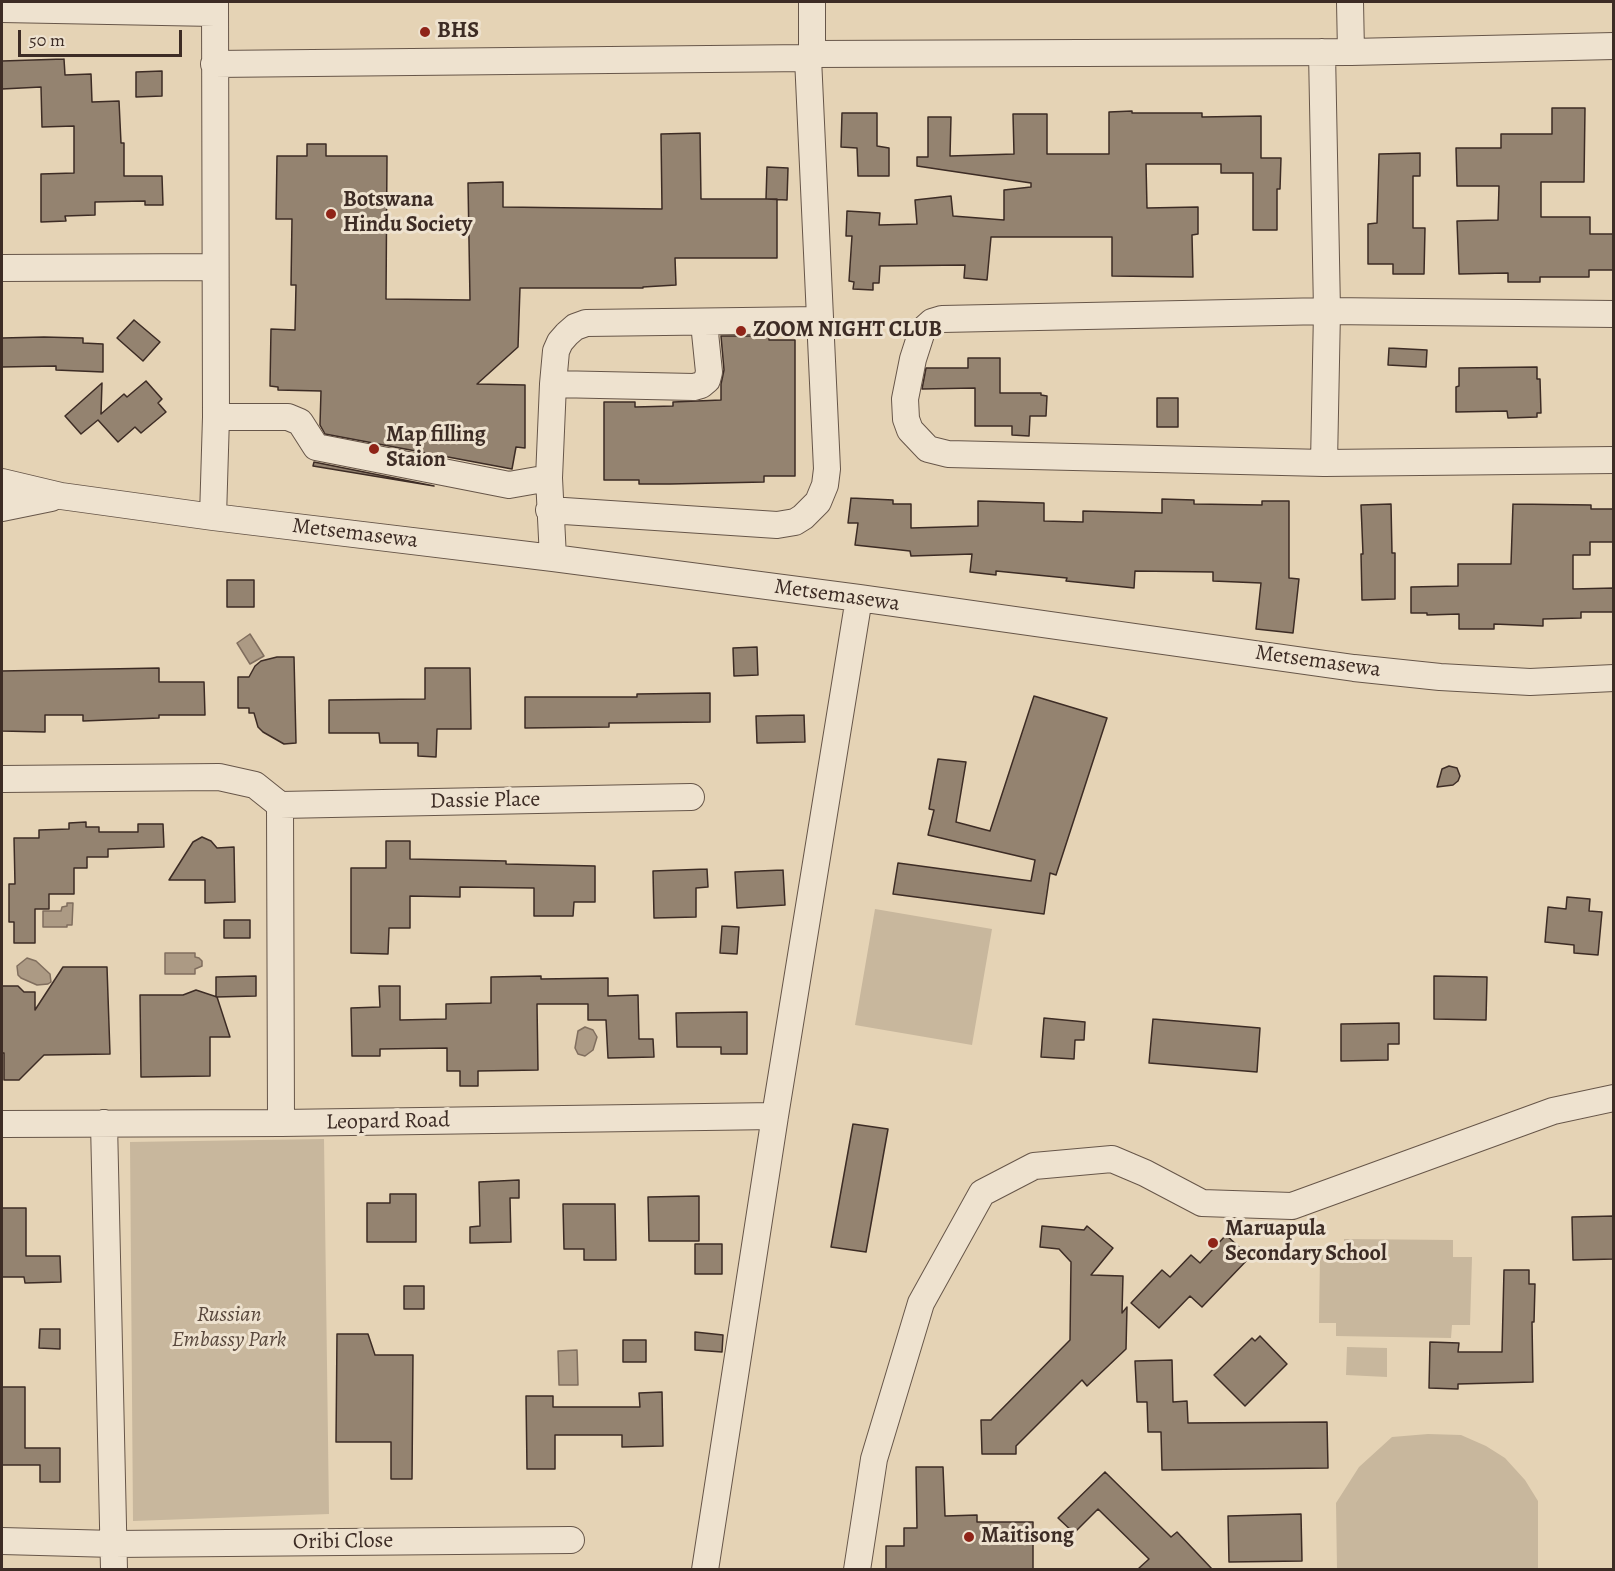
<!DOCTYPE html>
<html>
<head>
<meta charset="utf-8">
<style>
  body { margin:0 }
  #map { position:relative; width:1615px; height:1571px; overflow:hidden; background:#e5d3b5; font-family:Alegreya,serif }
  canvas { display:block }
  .frame { position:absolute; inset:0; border:3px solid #3d2c25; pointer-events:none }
  .scale { position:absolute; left:18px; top:30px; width:164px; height:27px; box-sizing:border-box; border:3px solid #3d2c25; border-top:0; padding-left:8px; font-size:18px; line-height:21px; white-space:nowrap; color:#3d2c25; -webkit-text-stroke:4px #eee2cf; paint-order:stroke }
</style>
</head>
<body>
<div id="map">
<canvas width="1615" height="1571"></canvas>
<div class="frame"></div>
<div class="scale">50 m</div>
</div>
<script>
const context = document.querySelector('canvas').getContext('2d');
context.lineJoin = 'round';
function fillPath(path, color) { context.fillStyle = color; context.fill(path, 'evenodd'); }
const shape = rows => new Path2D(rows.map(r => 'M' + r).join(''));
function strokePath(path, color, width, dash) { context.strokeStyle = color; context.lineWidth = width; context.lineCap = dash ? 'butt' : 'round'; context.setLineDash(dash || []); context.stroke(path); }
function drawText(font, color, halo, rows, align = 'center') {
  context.font = font + ' Alegreya,serif'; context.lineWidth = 6; context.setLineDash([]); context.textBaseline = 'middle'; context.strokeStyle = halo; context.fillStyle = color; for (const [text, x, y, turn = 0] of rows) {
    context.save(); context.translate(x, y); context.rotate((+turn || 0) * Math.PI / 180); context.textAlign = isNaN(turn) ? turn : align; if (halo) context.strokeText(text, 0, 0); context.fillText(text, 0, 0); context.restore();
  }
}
fillPath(shape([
  [875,909,992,929,972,1045,855,1025],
  [324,1139,329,1514,133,1521,130,1142],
  [1344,1239,1453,1240,1453,1257,1472,1257,1470,1325,1452,1325,1451,1338,1336,1336,1336,1323,1319,1323,1320,1255,1344,1255],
  [1347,1347,1387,1348,1387,1377,1346,1375],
  [1428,1434,1461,1435,1486,1446,1505,1458,1525,1480,1538,1501,1538,1569,1337,1569,1336,1503,1359,1467,1392,1437]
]), '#c8b79d');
const water = shape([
  [250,634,264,656,250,664,237,643,250,634],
  [67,903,73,903,72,925,67,925,67,927,43,927,43,911,61,911,62,907,67,906,67,903],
  [165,953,195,953,195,957,199,958,202,961,202,966,195,969,195,974,165,974,165,953],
  [27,958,36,961,50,974,51,982,48,984,37,985,21,978,18,975,17,966,27,958],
  [585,1027,593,1030,597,1037,593,1050,585,1056,578,1054,575,1048,578,1031,585,1027],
  [577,1350,578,1385,559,1385,558,1351,577,1350]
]);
fillPath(water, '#ac9a84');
strokePath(water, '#806e5e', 1.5);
const building = shape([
  [64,59,65,75,91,74,92,102,119,101,121,143,124,143,124,176,162,176,163,205,145,205,145,201,95,202,95,215,65,216,66,221,41,222,41,174,74,173,74,126,42,127,41,87,2,89,2,61,64,59],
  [162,71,162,96,136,97,136,72,162,71],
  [1552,108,1585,108,1584,182,1541,182,1541,217,1590,217,1590,234,1614,234,1614,270,1589,270,1589,277,1540,277,1540,282,1508,282,1508,273,1459,274,1457,221,1498,220,1499,186,1457,186,1456,148,1501,148,1501,134,1552,134,1552,108],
  [1132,111,1132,113,1202,113,1202,117,1261,116,1261,158,1281,158,1280,189,1277,189,1277,230,1253,230,1253,173,1221,173,1221,164,1146,164,1147,208,1198,207,1198,234,1192,235,1193,277,1112,276,1112,237,991,237,987,280,964,278,965,265,880,266,879,283,873,283,873,290,853,289,854,282,849,281,852,236,846,236,847,211,880,213,879,225,917,224,915,200,951,196,953,216,1004,220,1004,190,1031,187,1031,183,917,166,917,157,928,157,928,117,951,117,950,156,1014,154,1013,114,1047,114,1047,154,1109,154,1109,112,1132,111],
  [842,113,877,113,877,146,889,148,889,176,858,176,857,148,841,147,842,113],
  [700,133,701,199,777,199,777,258,675,258,676,285,643,287,643,288,520,288,518,347,477,384,525,385,525,448,516,447,512,469,325,434,320,425,321,391,278,390,278,387,270,386,271,329,295,330,296,285,291,285,292,219,276,219,277,156,307,156,307,144,326,144,326,156,387,156,386,299,470,300,468,183,503,182,503,207,662,209,661,134,700,133],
  [1420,153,1420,176,1413,176,1413,228,1425,228,1424,274,1393,274,1393,264,1368,264,1368,224,1377,223,1379,154,1420,153],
  [767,167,788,168,787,200,766,199,767,167],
  [134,320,160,342,143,361,117,338,134,320],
  [721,336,769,336,769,340,795,340,795,476,764,476,764,482,670,484,639,484,639,480,604,480,604,402,635,402,635,407,673,406,673,402,721,400,721,384,724,370,721,336],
  [44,337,83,338,83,343,103,344,103,372,56,370,56,366,2,367,2,338,44,337],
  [1389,348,1427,350,1426,367,1388,365,1389,348],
  [968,358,1000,358,1000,393,1041,393,1041,395,1047,396,1046,416,1030,416,1029,436,1012,435,1012,426,975,426,975,388,922,389,926,368,968,368,968,358],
  [1537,367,1537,379,1540,379,1541,413,1537,413,1537,417,1508,418,1507,411,1456,412,1456,387,1459,386,1459,368,1537,367],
  [146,381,162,399,158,403,166,412,141,433,135,427,118,442,98,420,81,434,65,416,102,383,101,414,124,394,127,397,146,381],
  [1157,398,1178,398,1178,427,1157,427,1157,398],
  [314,462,434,486,313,466,314,462],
  [851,498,893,500,893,504,911,504,911,528,978,526,978,501,1044,503,1044,521,1083,522,1083,511,1162,513,1162,499,1194,500,1194,504,1262,505,1262,501,1289,501,1289,578,1299,579,1293,633,1256,629,1261,583,1213,581,1213,572,1135,571,1134,588,1066,581,1067,578,996,571,996,575,970,572,972,554,911,556,910,551,855,545,858,523,848,523,851,498],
  [1391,504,1392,553,1395,553,1395,599,1362,600,1361,554,1363,554,1361,505,1391,504],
  [1513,504,1591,505,1591,509,1614,509,1614,542,1590,542,1590,555,1573,555,1573,589,1614,588,1614,612,1581,612,1581,618,1543,619,1543,626,1494,624,1494,629,1459,629,1459,614,1427,615,1427,613,1411,613,1411,587,1458,586,1458,564,1511,564,1513,504],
  [227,580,254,580,254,607,227,607,227,580],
  [757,647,758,675,734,676,733,648,757,647],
  [277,657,294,657,296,743,284,744,263,732,258,727,254,713,249,713,249,708,238,708,238,677,249,677,255,666,261,661,277,657],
  [159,668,159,682,204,682,205,715,159,715,159,718,83,721,83,715,45,715,45,732,2,731,2,671,159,668],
  [425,668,470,668,471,729,437,729,436,757,418,756,418,743,380,743,379,733,329,733,329,700,425,699,425,668],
  [710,693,710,722,609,723,609,727,525,728,525,697,637,697,637,694,710,693],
  [1034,696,1107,718,1056,875,1050,873,1044,914,893,894,898,863,1031,881,1035,860,928,835,934,810,929,809,938,759,966,762,956,822,990,831,1034,696],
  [804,715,805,742,757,743,756,716,804,715],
  [1449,766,1457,768,1460,776,1458,781,1453,785,1437,787,1442,769,1449,766],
  [86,822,86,827,99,827,99,832,138,832,138,824,163,824,164,847,108,849,108,857,87,857,87,868,74,868,74,894,49,894,49,909,35,909,35,943,14,943,14,922,9,922,9,884,15,884,14,838,39,838,39,830,69,829,69,823,86,822],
  [202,837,211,841,217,848,234,847,235,902,205,903,205,880,169,880,193,842,202,837],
  [386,841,410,841,410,859,506,861,506,864,595,866,595,902,574,902,573,916,534,916,534,888,460,887,460,897,410,896,410,928,389,928,388,954,351,953,351,868,386,868,386,841],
  [707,869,708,887,696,888,696,917,654,918,653,871,707,869],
  [783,870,785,905,737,908,735,872,783,870],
  [1567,897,1590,899,1589,911,1602,912,1598,955,1574,953,1574,945,1545,942,1548,907,1566,909,1567,897],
  [224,920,250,920,250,938,224,938,224,920],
  [722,926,739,927,737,954,720,953,722,926],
  [63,967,107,967,110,1054,44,1055,19,1080,4,1080,4,1053,2,1053,2,986,18,986,24,992,35,992,35,1010,63,967],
  [256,976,256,996,216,997,216,977,256,976],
  [541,976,541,979,608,978,608,996,638,995,639,1039,653,1039,654,1057,608,1058,606,1020,588,1020,588,1004,537,1004,538,1070,478,1071,478,1086,460,1086,460,1071,447,1071,447,1048,380,1049,380,1056,352,1056,351,1008,380,1007,379,986,400,986,400,1020,446,1019,446,1004,491,1003,491,977,541,976],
  [1434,976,1487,977,1486,1020,1434,1019,1434,976],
  [196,990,217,997,230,1037,210,1037,210,1076,141,1077,140,995,183,995,196,990],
  [747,1012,747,1054,721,1054,721,1047,677,1047,676,1013,747,1012],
  [1044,1018,1085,1022,1084,1040,1075,1040,1074,1059,1041,1057,1044,1018],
  [1153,1019,1260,1028,1257,1072,1149,1063,1153,1019],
  [1399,1023,1399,1044,1388,1044,1388,1060,1341,1061,1341,1024,1399,1023],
  [853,1124,888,1129,866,1252,831,1247,853,1124],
  [519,1180,519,1198,510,1198,511,1242,470,1243,470,1227,480,1226,479,1182,519,1180],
  [390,1194,416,1194,416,1242,367,1242,367,1203,390,1203,390,1194],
  [699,1196,699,1241,649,1241,648,1197,699,1196],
  [563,1204,615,1204,616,1260,584,1260,584,1249,564,1249,563,1204],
  [2,1208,26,1208,26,1256,60,1256,61,1282,25,1283,24,1277,2,1277,2,1208],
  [1614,1216,1614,1259,1573,1260,1572,1217,1614,1216],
  [1042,1226,1084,1230,1087,1226,1113,1248,1091,1275,1123,1276,1122,1313,1127,1307,1126,1349,1087,1386,1082,1380,1016,1446,1016,1454,982,1454,981,1420,991,1420,1070,1340,1071,1262,1059,1249,1040,1247,1042,1226],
  [1226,1235,1250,1257,1202,1307,1190,1296,1159,1328,1131,1303,1162,1270,1170,1277,1191,1255,1200,1263,1226,1235],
  [695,1244,722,1244,722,1274,695,1274,695,1244],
  [1504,1270,1529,1270,1529,1284,1535,1284,1534,1322,1532,1322,1533,1382,1458,1384,1458,1389,1429,1388,1430,1342,1459,1343,1458,1352,1502,1352,1504,1270],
  [404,1286,424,1286,424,1309,404,1309,404,1286],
  [40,1329,60,1329,60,1349,39,1348,40,1329],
  [695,1332,723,1335,722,1352,695,1350,695,1332],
  [337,1334,368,1334,375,1355,413,1355,412,1479,391,1479,391,1442,336,1442,337,1334],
  [1260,1336,1287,1364,1245,1406,1214,1375,1252,1338,1255,1341,1260,1336],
  [623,1340,646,1340,646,1362,623,1362,623,1340],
  [1172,1360,1173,1402,1187,1401,1188,1423,1327,1422,1328,1468,1162,1470,1161,1432,1148,1432,1147,1402,1137,1402,1135,1361,1172,1360],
  [2,1387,25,1387,25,1448,60,1448,60,1482,40,1482,40,1465,2,1465,2,1387],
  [662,1392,663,1446,622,1447,622,1435,555,1435,555,1469,527,1469,526,1396,553,1396,553,1407,640,1407,639,1393,662,1392],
  [916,1467,943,1467,945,1516,977,1515,977,1522,1033,1522,1033,1569,886,1569,886,1546,904,1546,904,1528,917,1528,916,1467],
  [1105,1472,1171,1537,1177,1532,1212,1569,1138,1569,1149,1559,1098,1509,1074,1533,1058,1518,1105,1472],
  [1301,1514,1302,1561,1229,1562,1228,1516,1301,1514]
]);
fillPath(building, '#948370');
strokePath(building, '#3d2c25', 1.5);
const minor = shape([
  [812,2,812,54],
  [1350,2,1351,52],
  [2,9,215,13],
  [1322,52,1327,311,1324,463],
  [214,64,808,58,812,54,1351,52,1614,46],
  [2,268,215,267],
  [1614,314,1327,311,942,319,932,322,922,331,913,359,905,399,906,419,910,430,928,449,948,454,1324,463,1614,460],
  [553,384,694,387,701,385,707,380,709,372,704,323],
  [216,417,288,417,300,422,316,447,509,485,549,478],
  [2,482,61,496,213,517,553,558,859,598,1354,668,1440,677,1530,682,1614,678],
  [2,508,51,498],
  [549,510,777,525,795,522,803,517,818,502,825,485,827,469,808,58],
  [213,517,216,417,215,2],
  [553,558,549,478,553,384,556,351,560,342,567,334,575,327,586,323,820,320],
  [2,779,219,777,255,785,280,805],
  [280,805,691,797],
  [280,805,281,1123],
  [104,1123,114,1570],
  [2,1124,281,1123,775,1116],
  [2,1541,114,1544,571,1540],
  [705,1570,775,1116,859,598],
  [857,1570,874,1459,921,1303,982,1193,1034,1166,1112,1159,1145,1173,1202,1203,1292,1206,1553,1111,1614,1098]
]);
strokePath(minor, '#675649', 28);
strokePath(minor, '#eee2cf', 26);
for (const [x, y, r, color] of [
  [425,32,6,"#8f2418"],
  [331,214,6,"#8f2418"],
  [741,331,6,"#8f2418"],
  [374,449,6,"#8f2418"],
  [1213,1243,6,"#8f2418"],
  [969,1537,6,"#8f2418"]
]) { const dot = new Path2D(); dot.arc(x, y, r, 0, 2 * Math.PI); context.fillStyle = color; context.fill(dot); strokePath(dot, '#eee2cf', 2); }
drawText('bold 22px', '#3d2c25', '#eee2cf', [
  ["BHS",437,32],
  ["Botswana",343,201],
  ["Hindu Society",343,226],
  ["ZOOM NIGHT CLUB",753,331],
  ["Map filling",386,436],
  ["Staion",386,461],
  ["Maruapula",1225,1230],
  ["Secondary School",1225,1255],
  ["Maitisong",981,1537]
], 'left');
drawText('22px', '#3d2c25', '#eee2cf', [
  ["Metsemasewa",355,534,7],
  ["Metsemasewa",837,596,8],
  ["Metsemasewa",1318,662,8],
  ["Dassie Place",485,801,-1],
  ["Leopard Road",388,1122,-1],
  ["Oribi Close",343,1542,-1]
]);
drawText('italic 22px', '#59483d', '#eee2cf', [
  ["Russian",229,1316],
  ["Embassy Park",229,1341]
]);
</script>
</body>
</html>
